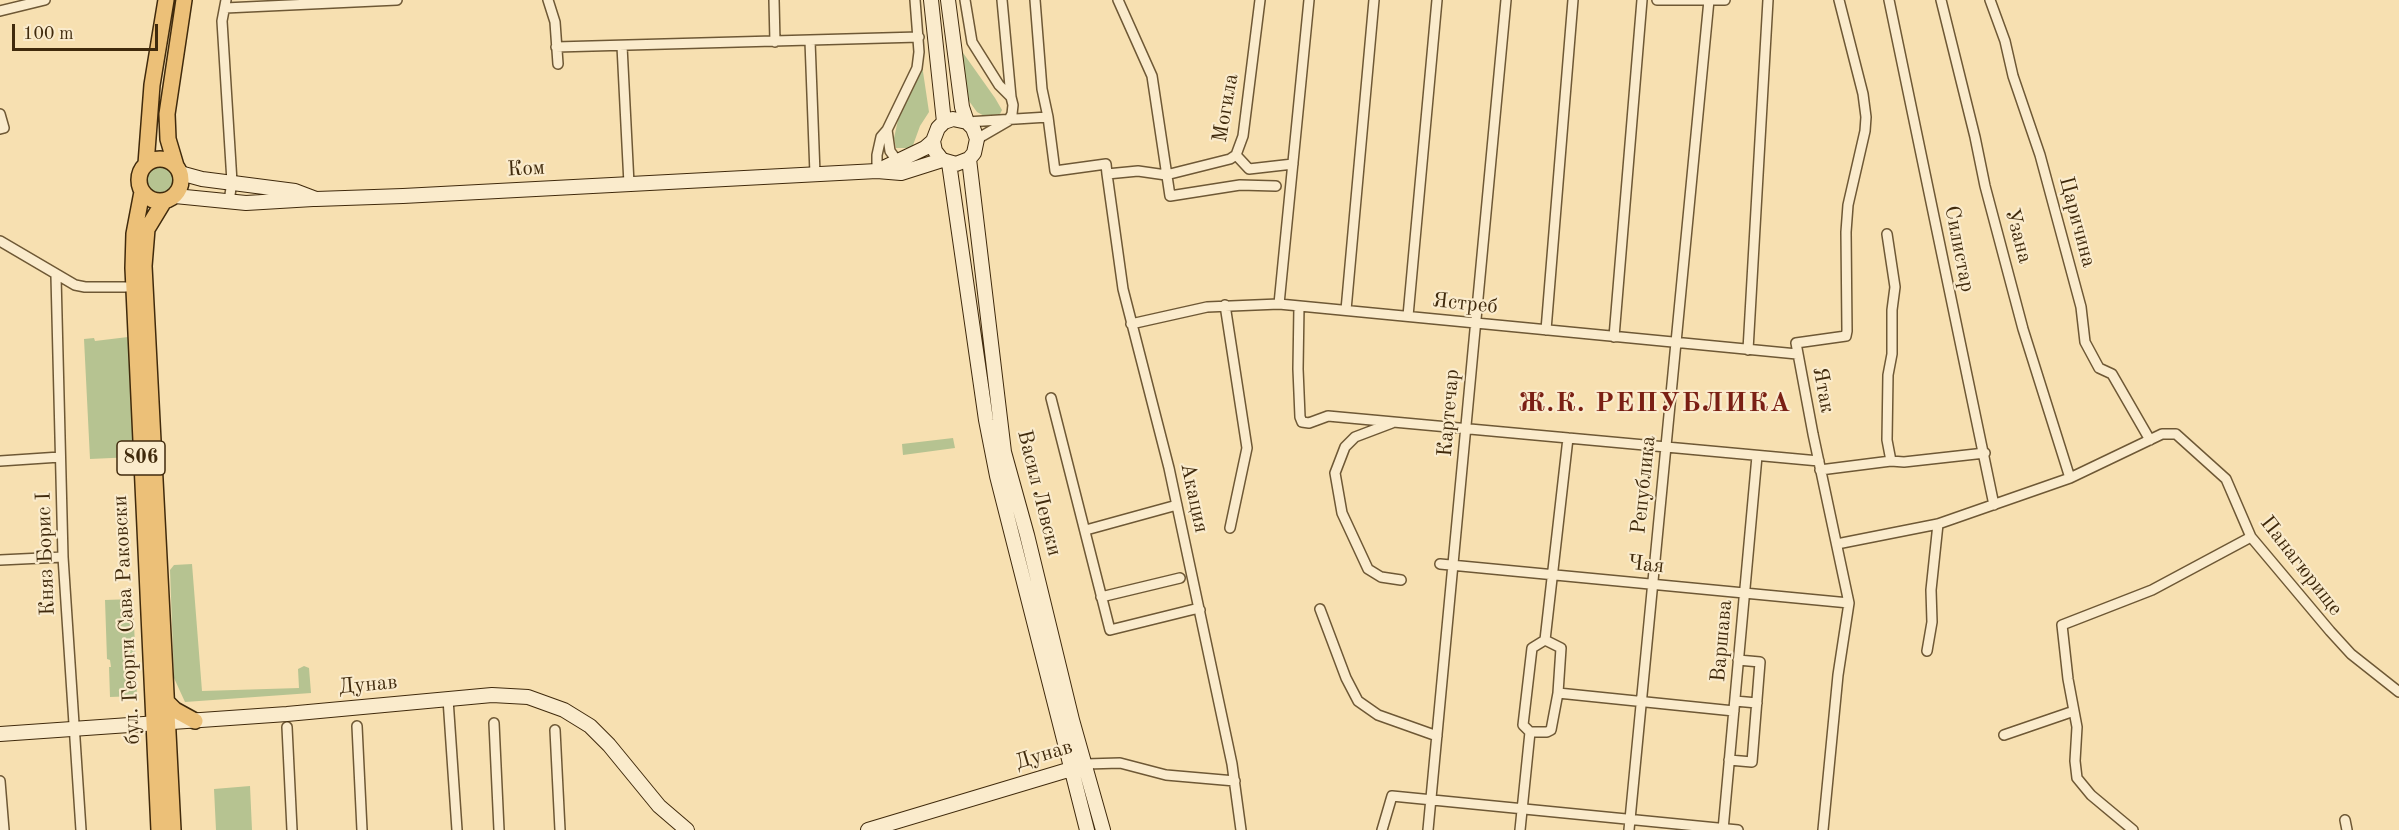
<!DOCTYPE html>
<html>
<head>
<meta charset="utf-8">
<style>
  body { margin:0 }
  #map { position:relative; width:2399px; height:830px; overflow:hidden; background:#f7e0b1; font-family:"Old Standard TT",serif }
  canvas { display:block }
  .scale { position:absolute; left:12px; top:24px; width:146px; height:27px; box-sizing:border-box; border:3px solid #402a0c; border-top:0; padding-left:8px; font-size:18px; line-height:21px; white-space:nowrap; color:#402a0c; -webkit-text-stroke:4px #faebcc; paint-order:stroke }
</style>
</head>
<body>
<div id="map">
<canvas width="2399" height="830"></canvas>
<div class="scale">100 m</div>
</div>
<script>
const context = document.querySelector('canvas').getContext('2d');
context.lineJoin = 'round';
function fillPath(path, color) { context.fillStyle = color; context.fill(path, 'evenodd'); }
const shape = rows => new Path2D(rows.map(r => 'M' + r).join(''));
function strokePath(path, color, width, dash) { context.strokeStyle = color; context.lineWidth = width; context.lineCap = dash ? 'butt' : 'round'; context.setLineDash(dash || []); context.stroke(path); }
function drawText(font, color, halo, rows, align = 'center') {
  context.font = font + ' "Old Standard TT",serif'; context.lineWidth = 4.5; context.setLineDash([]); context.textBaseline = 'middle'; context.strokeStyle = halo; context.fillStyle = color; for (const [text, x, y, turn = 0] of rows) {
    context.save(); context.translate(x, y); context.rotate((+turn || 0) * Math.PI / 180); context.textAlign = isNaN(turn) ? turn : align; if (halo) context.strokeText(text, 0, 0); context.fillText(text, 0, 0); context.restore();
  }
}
fillPath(shape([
  [961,50,995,98,1002,110,1000,114,988,118,977,112,969,101],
  [922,65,929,112,920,126,912,148,896,148,894,138,898,120],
  '147 180a14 14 0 1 1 28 0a14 14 0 1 1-28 0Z',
  [128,337,134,457,90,459,84,339,94,338,95,341],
  [953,438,955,448,903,455,902,444],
  [192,564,202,691,299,688,298,669,304,666,309,668,311,693,185,702,174,678,170,570,174,565],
  [133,599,137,696,110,697,109,667,111,667,110,660,107,659,105,600],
  [250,786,252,830,216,830,214,789]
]), '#b6c391');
const street = shape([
  [226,0,222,21,232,182,229,201],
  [548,0,555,22,558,64],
  [774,0,775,42],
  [965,0,972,42,999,85,1011,97,1013,105,1012,114,1008,121,977,139],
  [1002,0,1011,97],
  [1118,0,1152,76,1170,196,1240,185,1276,186],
  [1657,0,1725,0],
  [1889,0,1994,505],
  [1941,0,1975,137,1985,186,2023,329,2070,478],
  [1990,0,2005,41,2013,76,2040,155,2081,307,2085,342,2099,368,2112,374,2150,440],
  [225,8,397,0],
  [0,11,45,0],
  [810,41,815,174],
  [622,46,629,184],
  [556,47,919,37],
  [0,114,4,128,0,129],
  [1048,117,1055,171,1106,164,1107,174,1138,171,1166,175,1230,159,1236,155,1243,136,1260,0],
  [967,122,1048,117,1042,89,1035,0],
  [887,130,890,151,898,162],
  [1236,155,1249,169,1293,164],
  [877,171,877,155,881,137,887,130,917,68,919,52,915,0],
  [1107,174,1123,289,1169,468,1232,764,1241,830],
  [1887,234,1895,287,1892,310,1892,354,1888,375,1887,440,1891,461],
  [0,241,75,285,85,287,126,287],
  [56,276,63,557,81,830],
  [1279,304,1309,0],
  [1225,305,1247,448,1230,528],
  [1299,306,1298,369,1300,417,1302,422,1309,423,1328,416,1819,461],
  [1346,310,1374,0],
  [1408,316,1437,0],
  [1131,324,1207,307,1279,304,1797,354],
  [1546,330,1573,0],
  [1614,337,1642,0],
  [1748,350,1768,0],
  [1051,398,1110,630,1195,609,1200,610],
  [1392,423,1355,437,1345,447,1335,473,1342,513,1368,569,1381,577,1401,580],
  [0,461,60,457],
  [1820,470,1891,461,1904,462,1985,453],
  [1086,530,1177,505],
  [1837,544,1938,524,2070,478,2162,434,2176,434,2226,479,2251,537,2330,631,2351,654,2399,692],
  [0,560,63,557],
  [1440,564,1849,603],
  [1101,597,1180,578],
  [1320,609,1346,678,1358,701,1378,715,1437,736],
  [1927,651,1932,622,1931,590,1938,524],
  [1558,693,1734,711],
  [448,699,457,830],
  [1735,701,1757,703],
  [494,723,499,830],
  [357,726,362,830],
  [287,727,292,830],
  [555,730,560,830],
  [1530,732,1523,725,1532,648,1545,640,1568,438],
  [2004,735,2074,711],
  [1729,760,1752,762,1760,662,1738,660],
  [1086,764,1120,763,1166,775,1235,781],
  [0,781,4,830],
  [2345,820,2347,830],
  [1382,830,1392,796,1738,830],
  [1428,830,1506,0],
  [1520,830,1530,732,1547,732,1551,730,1558,693,1561,648,1545,640],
  [1629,830,1709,0],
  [1723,830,1757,456],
  [1823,830,1838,675,1849,603,1813,434,1796,343,1846,336,1847,331,1846,232,1848,205,1865,131,1866,117,1863,94,1839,0],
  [2133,830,2091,795,2077,778,2075,761,2077,727,2068,679,2062,625,2152,590,2251,537]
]);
const secondary = shape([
  [931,0,944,122],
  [948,0,962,107,967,122],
  [969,159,1004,452,1027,535,1072,720,1103,830],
  [949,163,986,420,997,476,1087,830],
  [879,170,925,148,933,141,938,128,944,122,953,119,967,122,973,128,977,139,974,153,969,159,956,164,942,160,935,151,933,141],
  [180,173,202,179,295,191,316,199,403,196,877,171,901,173,942,160],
  [175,196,246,203,313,199],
  [0,734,287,714,492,695,528,697,564,710,590,726,609,745,659,806,687,830],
  [868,830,1078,767]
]);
const primary = shape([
  '139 180a21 21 0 1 1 42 0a21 21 0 1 1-42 0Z',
  [146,164,152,85,166,0],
  [176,166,168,139,167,114,184,0],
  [142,192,134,234,133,268,159,830],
  [164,201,147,229,144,266,173,830],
  [165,700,175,710,195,721]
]);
strokePath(street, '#6e5835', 12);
strokePath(secondary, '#402a0c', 16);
strokePath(primary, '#402a0c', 18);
strokePath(street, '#faebcc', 9);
strokePath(secondary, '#faebcc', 14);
strokePath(primary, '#ecc078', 15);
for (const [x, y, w] of [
  [141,458,48]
]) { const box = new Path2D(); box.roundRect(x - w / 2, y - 17, w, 34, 4.5); context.fillStyle = '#faebcc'; context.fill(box); strokePath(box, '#402a0c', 1.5); }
drawText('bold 20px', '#402a0c', null, [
  ["806",141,458]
]);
drawText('21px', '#402a0c', '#faebcc', [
  ["Могила",1226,108,-80],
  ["Ком",526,169,-3],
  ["Царичина",2077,222,75],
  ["Узана",2018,236,75],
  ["Силистар",1959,249,79],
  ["Ястреб",1465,304,6],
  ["Ятак",1823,390,79],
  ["Картечар",1449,413,-85],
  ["Република",1644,485,-84],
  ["Васил Левски",1039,493,76],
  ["Акация",1194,498,78],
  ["Княз Борис I",46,554,-92],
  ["Чая",1646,565,6],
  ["Панагюрище",2301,566,52],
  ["бул. Георги Сава Раковски",127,620,-93],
  ["Варшава",1722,641,-85],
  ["Дунав",368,685,-5],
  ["Дунав",1044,755,-17]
]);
context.letterSpacing = '1.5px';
drawText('bold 27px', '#7a1f14', '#faebcc', [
  ["Ж.К. РЕПУБЛИКА",1655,404]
]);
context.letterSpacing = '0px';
</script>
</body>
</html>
